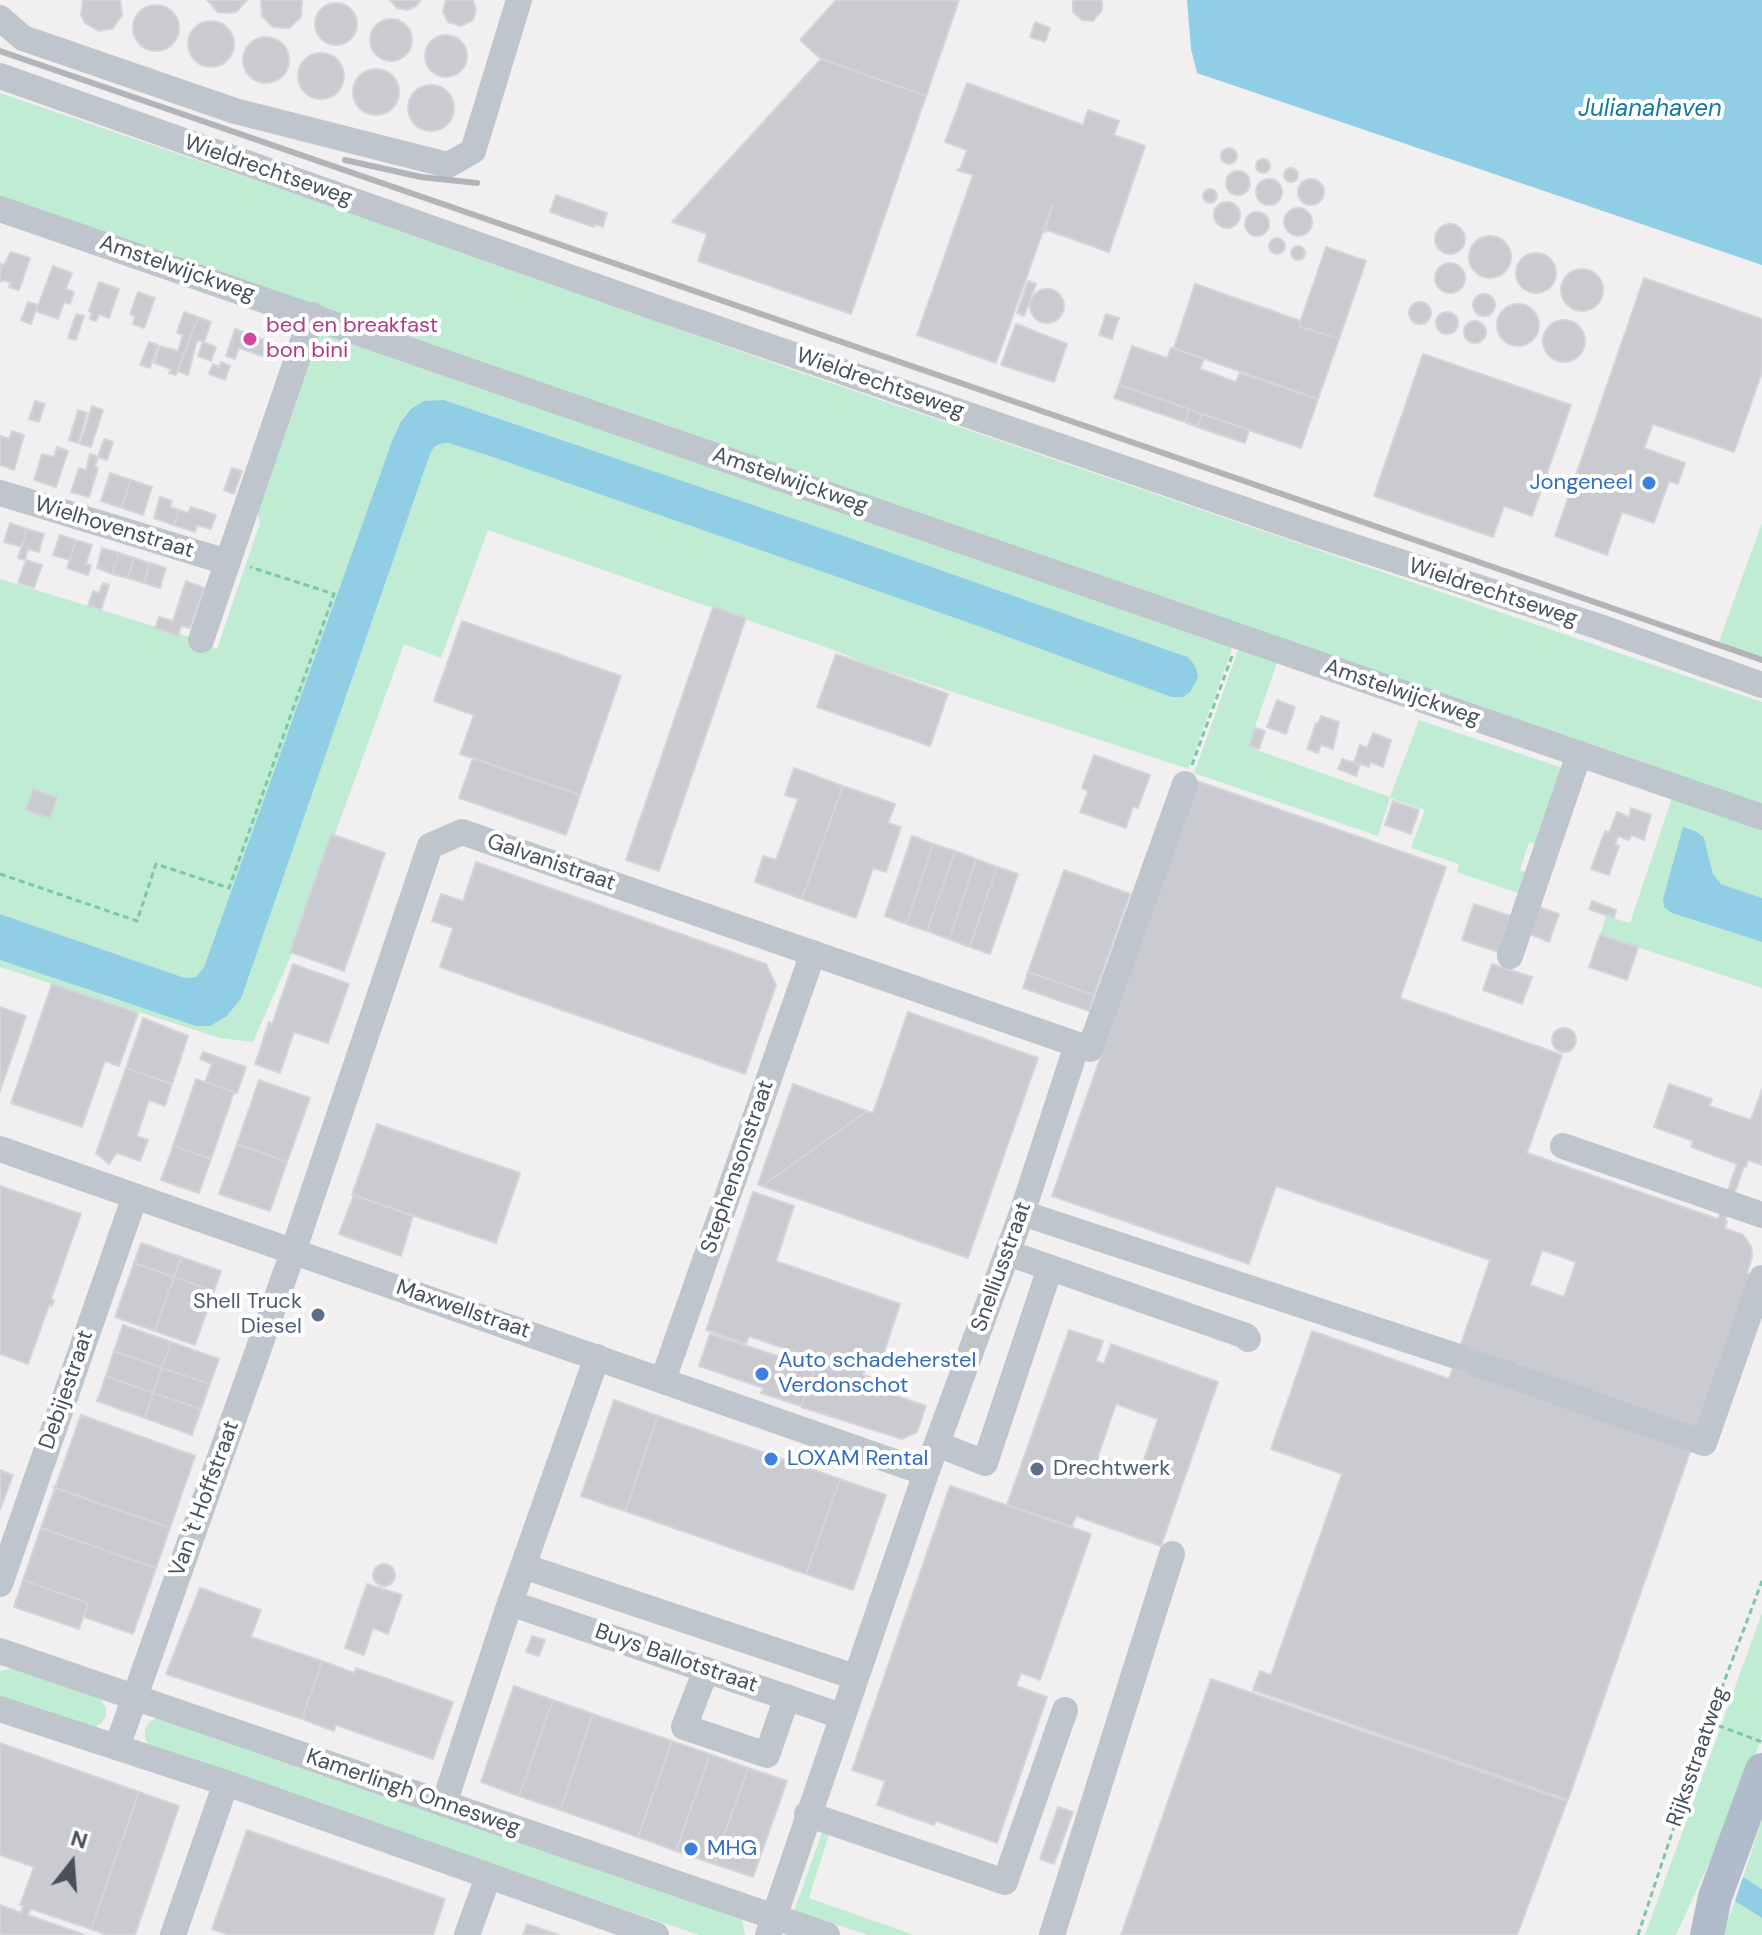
<!DOCTYPE html>
<html>
<head>
<meta charset="utf-8">
<style>
  body { margin:0 }
  #map { position:relative; width:1762px; height:1935px; overflow:hidden; background:#f1efef; font-family:"DM Sans",sans-serif }
  canvas { display:block }
  .north { position:absolute; left:32px; top:1823px; width:80px; height:80px; -webkit-text-stroke:6px #fff; paint-order:stroke; rotate:17deg; font-size:22px; font-weight:700; line-height:32px; text-align:center; color:#48515b }
  .north::after { content:''; display:block; margin:auto; width:28px; height:36px; background:#48515b; clip-path:polygon(50% 0,100% 100%,50% 72%,0 100%) }
</style>
</head>
<body>
<div id="map">
<canvas width="1762" height="1935"></canvas>
<div class="north">N</div>
</div>
<script>
const context = document.querySelector('canvas').getContext('2d');
context.lineJoin = 'round';
function fillPath(path, color) { context.fillStyle = color; context.fill(path, 'evenodd'); }
const shape = rows => new Path2D(rows.map(r => 'M' + r).join(''));
function strokePath(path, color, width, dash) { context.strokeStyle = color; context.lineWidth = width; context.lineCap = dash ? 'butt' : 'round'; context.setLineDash(dash || []); context.stroke(path); }
function drawText(font, color, halo, rows, align = 'center') {
  context.font = font + ' "DM Sans",sans-serif'; context.lineWidth = 8; context.setLineDash([]); context.textBaseline = 'middle'; context.strokeStyle = halo; context.fillStyle = color; for (const [text, x, y, turn = 0] of rows) {
    context.save(); context.translate(x, y); context.rotate((+turn || 0) * Math.PI / 180); context.textAlign = isNaN(turn) ? turn : align; if (halo) context.strokeText(text, 0, 0); context.fillText(text, 0, 0); context.restore();
  }
}
fillPath(shape([
  [0,93,328,205,799,372,1762,702,1762,809,0,199],
  [327,329,1234,643,1189,769,870,665,831,649,488,530,441,658,404,644,290,958,253,1042,220,1038,0,967,0,960,120,1001,210,1026,226,1017,241,999,429,457,434,447,440,444,448,443,487,455,978,626,1171,697,1183,697,1194,687,1188,658,1179,654,824,529,444,400,411,409,401,420,392,441,204,967,196,977,185,978,0,914,0,579,186,636,217,649,260,523,257,512,318,334],
  [1762,523,1762,662,1718,644],
  [1240,645,1279,657,1248,747,1390,797,1419,720,1560,767,1562,781,1542,846,1529,842,1520,870,1528,873,1521,894,1457,872,1459,864,1411,848,1425,810,1390,798,1378,836,1194,773],
  [1673,795,1762,827,1762,898,1721,884,1713,875,1708,853,1684,827,1663,899,1672,913,1762,942,1762,988,1600,935,1606,916,1630,923],
  [1762,1613,1762,1735,1749,1776,1676,1935,1645,1935],
  [13,1668,99,1697,106,1708,106,1716,102,1723,93,1728,0,1696,0,1671],
  [159,1716,742,1918,745,1935,699,1935,149,1747,145,1738,145,1730,149,1722],
  [1762,1820,1762,1889,1743,1877],
  [823,1830,829,1834,809,1898,914,1935,868,1935,794,1911],
  [1735,1901,1762,1918,1762,1935,1722,1935]
]), '#c0ecd4');
fillPath(shape([
  [1187,0,1762,0,1762,265,1197,73,1191,49],
  [444,400,824,529,1179,654,1188,657,1195,666,1198,675,1196,682,1190,692,1183,697,1171,697,978,626,487,455,448,443,440,444,434,447,429,457,241,999,226,1017,210,1026,196,1026,0,960,0,914,185,978,196,977,204,967,392,441,401,421,411,409,424,401],
  [1683,827,1697,832,1704,838,1713,874,1721,884,1762,898,1762,942,1672,913,1664,907,1663,899],
  [1743,1877,1762,1889,1762,1918,1735,1901]
]), '#90cee6');
const building = shape([
  [83,0,120,0,122,15,113,28,99,31,85,23,81,15,83,0],
  [247,0,236,12,227,13,218,12,207,0,247,0],
  [261,0,302,0,301,17,289,28,273,27,262,16,261,0],
  [390,0,421,0,416,6,407,10,397,8,390,0],
  [446,0,473,0,476,9,473,20,461,26,448,22,443,11,446,0],
  [836,0,959,0,926,96,821,59,800,40,836,0],
  [1073,0,1102,0,1102,10,1093,21,1082,20,1073,12,1073,0],
  '315 24a21 21 0 1 1 42 0a21 21 0 1 1-42 0Z',
  '133 28a23 23 0 1 1 46 0a23 23 0 1 1-46 0Z',
  '370 40a21 21 0 1 1 42 0a21 21 0 1 1-42 0Z',
  '188 44a23 23 0 1 1 46 0a23 23 0 1 1-46 0Z',
  [1035,22,1050,28,1045,42,1030,37,1035,22],
  '425 56a21 21 0 1 1 42 0a21 21 0 1 1-42 0Z',
  '243 60a23 23 0 1 1 46 0a23 23 0 1 1-46 0Z',
  '298 76a23 23 0 1 1 46 0a23 23 0 1 1-46 0Z',
  [821,59,926,96,851,314,698,261,707,234,672,222,821,59],
  '353 92a23 23 0 1 1 46 0a23 23 0 1 1-46 0Z',
  [967,83,1083,125,1088,110,1119,121,1114,135,1145,146,1109,252,1047,230,1045,232,1053,203,996,363,917,335,973,175,957,170,960,169,967,150,945,142,967,83],
  '408 108a23 23 0 1 1 46 0a23 23 0 1 1-46 0Z',
  '1221 156a8 8 0 1 1 16 0a8 8 0 1 1-16 0Z',
  '1256 166a7 7 0 1 1 14 0a7 7 0 1 1-14 0Z',
  '1284 175a7 7 0 1 1 14 0a7 7 0 1 1-14 0Z',
  '1226 183a12 12 0 1 1 24 0a12 12 0 1 1-24 0Z',
  '1298 192a13 13 0 1 1 26 0a13 13 0 1 1-26 0Z',
  '1256 192a13 13 0 1 1 26 0a13 13 0 1 1-26 0Z',
  '1203 196a7 7 0 1 1 14 0a7 7 0 1 1-14 0Z',
  [556,195,607,213,603,227,595,224,594,227,550,212,556,195],
  '1214 215a13 13 0 1 1 26 0a13 13 0 1 1-26 0Z',
  '1284 222a14 14 0 1 1 28 0a14 14 0 1 1-28 0Z',
  '1245 224a12 12 0 1 1 24 0a12 12 0 1 1-24 0Z',
  '1435 239a15 15 0 1 1 30 0a15 15 0 1 1-30 0Z',
  '1469 257a21 21 0 1 1 42 0a21 21 0 1 1-42 0Z',
  '1269 246a8 8 0 1 1 16 0a8 8 0 1 1-16 0Z',
  '1291 253a7 7 0 1 1 14 0a7 7 0 1 1-14 0Z',
  [1326,247,1366,261,1339,339,1299,326,1326,247],
  [11,252,30,258,19,290,9,287,11,283,3,280,0,282,1,264,4,265,11,252],
  '1516 273a20 20 0 1 1 40 0a20 20 0 1 1-40 0Z',
  '1435 278a15 15 0 1 1 30 0a15 15 0 1 1-30 0Z',
  [53,266,72,273,66,289,74,292,70,304,64,302,58,319,36,311,53,266],
  '1561 290a21 21 0 1 1 42 0a21 21 0 1 1-42 0Z',
  [1644,278,1762,319,1762,372,1734,452,1653,424,1644,448,1685,463,1678,484,1669,481,1654,523,1622,512,1607,555,1555,536,1644,278],
  [1028,281,1036,284,1024,316,1017,313,1028,281],
  [99,282,119,289,109,318,99,314,96,321,90,319,92,312,89,311,99,282],
  [1195,284,1301,321,1299,326,1339,339,1318,399,1174,348,1195,284],
  '1030 306a17 17 0 1 1 34 0a17 17 0 1 1-34 0Z',
  [138,292,155,298,144,328,133,324,135,316,130,314,138,292],
  '1473 305a11 11 0 1 1 22 0a11 11 0 1 1-22 0Z',
  [28,302,38,305,31,324,21,320,28,302],
  '1409 313a11 11 0 1 1 22 0a11 11 0 1 1-22 0Z',
  '1497 325a21 21 0 1 1 42 0a21 21 0 1 1-42 0Z',
  [184,312,198,317,176,375,169,373,171,369,154,363,160,346,178,351,183,335,177,333,184,312],
  '1436 323a11 11 0 1 1 22 0a11 11 0 1 1-22 0Z',
  [76,314,84,316,76,340,68,338,76,314],
  [1106,314,1119,318,1112,339,1099,335,1106,314],
  [198,317,211,322,204,342,197,340,188,375,178,371,198,317],
  '1543 341a21 21 0 1 1 42 0a21 21 0 1 1-42 0Z',
  '1464 332a11 11 0 1 1 22 0a11 11 0 1 1-22 0Z',
  [1016,324,1067,344,1054,382,1001,365,1016,324],
  [235,329,273,343,268,358,239,348,235,359,226,356,235,329],
  [149,342,158,345,150,368,140,365,149,342],
  [203,342,216,347,211,361,198,356,203,342],
  [1132,346,1167,358,1171,348,1204,359,1200,369,1236,382,1240,373,1318,399,1301,448,1119,385,1132,346],
  [1423,354,1571,405,1532,516,1504,506,1493,537,1374,496,1423,354],
  [221,362,230,366,225,380,209,374,213,364,219,367,221,362],
  [1119,385,1189,409,1185,422,1114,398,1119,385],
  [35,401,45,404,39,422,29,419,35,401],
  [92,406,103,410,91,447,80,444,92,406],
  [1189,409,1202,414,1197,427,1185,422,1189,409],
  [78,410,87,413,78,443,69,440,78,410],
  [1202,414,1249,430,1245,443,1197,427,1202,414],
  [12,431,24,435,14,470,0,465,0,436,9,439,12,431],
  [104,439,113,442,107,460,98,457,104,439],
  [57,447,68,451,56,487,34,480,42,454,54,457,57,447],
  [90,454,98,457,95,467,98,468,89,497,71,492,79,468,86,470,90,454],
  [232,468,242,471,234,494,224,490,232,468],
  [110,473,131,480,122,508,101,501,110,473],
  [131,480,152,487,143,515,122,508,131,480],
  [160,497,172,501,170,507,179,510,174,525,154,518,160,497],
  [191,507,216,515,211,529,197,525,195,532,174,525,179,510,188,513,191,507],
  [10,523,27,529,22,547,4,542,10,523],
  [27,529,44,534,39,552,28,549,25,560,18,558,27,529],
  [60,535,76,540,70,560,53,555,60,535],
  [76,540,92,545,86,564,91,565,88,575,67,568,76,540],
  [102,548,119,553,112,574,97,568,102,548],
  [119,553,134,558,128,578,112,574,119,553],
  [134,558,150,563,144,583,128,578,134,558],
  [26,560,42,565,34,588,18,583,26,560],
  [150,563,166,568,160,588,144,583,150,563],
  [186,581,204,588,190,628,181,626,178,636,155,628,159,617,173,621,186,581],
  [103,583,109,585,101,610,88,606,93,591,99,593,103,583],
  [713,607,746,618,659,871,626,860,713,607],
  [462,621,621,676,580,795,460,754,474,715,434,701,462,621],
  [836,654,948,694,930,746,817,707,836,654],
  [1277,700,1295,707,1286,734,1267,727,1277,700],
  [1321,716,1339,722,1333,749,1321,745,1318,753,1307,749,1316,723,1318,724,1321,716],
  [1255,728,1265,731,1259,749,1249,746,1255,728],
  [1373,733,1391,740,1383,767,1370,762,1369,767,1354,762,1360,745,1367,748,1373,733],
  [1094,755,1150,775,1138,808,1133,806,1126,828,1080,812,1088,791,1082,788,1094,755],
  [473,758,580,795,566,835,459,798,473,758],
  [1342,759,1360,765,1356,776,1338,769,1342,759],
  [794,768,843,786,802,899,755,882,763,856,776,860,798,799,785,795,794,768],
  [1197,781,1446,867,1400,998,1562,1055,1527,1153,1718,1219,1737,1164,1691,1147,1693,1141,1654,1127,1669,1084,1712,1099,1709,1106,1751,1120,1762,1089,1762,1165,1748,1160,1746,1167,1744,1166,1725,1221,1727,1222,1725,1228,1743,1235,1751,1246,1752,1257,1747,1273,1752,1275,1568,1800,1253,1690,1260,1671,1271,1675,1342,1474,1271,1449,1312,1331,1449,1379,1490,1260,1276,1186,1249,1264,1052,1196,1197,781],
  [1542,1250,1576,1262,1564,1297,1530,1285,1542,1250],
  [843,786,895,804,888,823,901,827,886,872,873,868,856,918,802,899,843,786],
  [33,789,57,797,50,818,26,810,33,789],
  [1393,801,1419,810,1411,834,1385,825,1393,801],
  [1631,808,1651,815,1644,840,1631,835,1629,840,1618,836,1615,845,1619,846,1609,875,1591,869,1605,831,1609,833,1617,812,1629,817,1631,808],
  [331,834,385,853,344,971,290,952,331,834],
  [912,836,933,844,906,924,885,916,912,836],
  [933,844,955,851,927,931,906,924,933,844],
  [955,851,976,859,949,939,927,931,955,851],
  [976,859,997,867,970,947,949,939,976,859],
  [476,862,766,964,776,985,745,1074,440,967,453,928,432,921,441,894,463,901,476,862],
  [997,867,1018,874,990,954,970,947,997,867],
  [1064,870,1130,894,1094,995,1028,972,1064,870],
  [1592,901,1616,910,1614,918,1589,909,1592,901],
  [1474,904,1510,916,1498,952,1462,940,1474,904],
  [1536,906,1559,914,1549,942,1527,933,1536,906],
  [1600,935,1638,947,1627,980,1589,967,1600,935],
  [293,964,349,984,328,1043,294,1032,280,1073,255,1064,269,1022,272,1024,293,964],
  [1492,964,1532,977,1522,1004,1483,990,1492,964],
  [1028,972,1094,995,1089,1011,1023,988,1028,972],
  [52,984,138,1013,119,1066,105,1061,82,1127,11,1103,52,984],
  [0,1007,26,1016,0,1091,0,1007],
  [908,1012,1038,1058,968,1258,762,1186,867,1111,873,1113,908,1012],
  [143,1018,188,1036,172,1084,126,1068,143,1018],
  '1552 1040a12 12 0 1 1 24 0a12 12 0 1 1-24 0Z',
  [203,1052,246,1067,237,1093,205,1082,212,1064,200,1059,203,1052],
  [126,1068,172,1084,165,1106,149,1100,137,1136,148,1140,140,1161,117,1153,109,1164,96,1153,126,1068],
  [196,1079,234,1092,211,1159,173,1146,196,1079],
  [259,1080,310,1098,287,1162,237,1144,259,1080],
  [793,1084,867,1111,762,1186,758,1184,793,1084],
  [377,1124,520,1173,496,1243,352,1195,377,1124],
  [237,1144,287,1162,270,1211,219,1194,237,1144],
  [173,1146,211,1159,199,1193,161,1180,173,1146],
  [0,1186,81,1214,51,1299,54,1300,52,1306,49,1305,28,1364,0,1354,0,1186],
  [753,1192,794,1206,776,1261,900,1304,879,1368,867,1364,863,1375,877,1380,874,1388,926,1406,917,1432,902,1439,801,1407,817,1360,749,1336,746,1344,706,1330,753,1192],
  [354,1195,413,1216,401,1256,339,1234,354,1195],
  [141,1243,181,1257,174,1277,134,1263,141,1243],
  [181,1257,221,1271,214,1291,174,1277,181,1257],
  [134,1263,174,1277,155,1331,115,1317,134,1263],
  [174,1277,214,1291,195,1345,155,1331,174,1277],
  [123,1325,171,1342,162,1368,114,1351,123,1325],
  [1069,1330,1103,1341,1096,1361,1104,1364,1111,1344,1218,1382,1161,1546,1076,1516,1072,1527,1007,1505,1069,1330],
  [1116,1404,1158,1419,1140,1471,1098,1456,1116,1404],
  [710,1334,815,1368,801,1406,761,1393,763,1388,699,1366,710,1334],
  [171,1342,219,1359,210,1384,162,1368,171,1342],
  [114,1351,162,1368,153,1393,106,1376,114,1351],
  [162,1368,210,1384,201,1409,153,1393,162,1368],
  [106,1376,153,1393,145,1418,97,1401,106,1376],
  [153,1393,201,1409,192,1435,145,1418,153,1393],
  [614,1400,658,1416,625,1511,581,1496,614,1400],
  [81,1415,195,1456,170,1528,55,1488,81,1415],
  [658,1416,840,1479,806,1574,625,1511,658,1416],
  [0,1470,13,1475,0,1510,0,1470],
  [840,1479,886,1495,853,1590,806,1574,840,1479],
  [950,1486,1091,1534,1040,1680,1021,1673,1016,1686,1047,1697,997,1843,936,1821,934,1825,877,1805,885,1781,852,1770,950,1486],
  [53,1487,170,1528,156,1568,41,1528,55,1488,53,1487],
  [41,1528,156,1568,133,1634,84,1617,88,1603,23,1580,41,1528],
  '373 1575a11 11 0 1 1 22 0a11 11 0 1 1-22 0Z',
  [23,1580,88,1603,79,1629,14,1607,23,1580],
  [367,1584,402,1595,388,1634,373,1628,364,1655,345,1648,367,1584],
  [200,1588,261,1610,251,1637,322,1661,302,1719,166,1674,200,1588],
  [532,1636,545,1640,539,1656,526,1652,532,1636],
  [322,1661,354,1673,356,1668,453,1702,433,1759,336,1725,334,1731,302,1719,322,1661],
  [1211,1679,1567,1801,1517,1935,1121,1935,1211,1679],
  [514,1686,553,1700,519,1796,481,1782,514,1686],
  [553,1700,593,1714,560,1810,519,1796,553,1700],
  [593,1714,672,1741,638,1837,560,1810,593,1714],
  [672,1741,710,1754,676,1851,638,1837,672,1741],
  [0,1743,139,1792,91,1929,31,1909,28,1915,85,1935,0,1935,0,1905,21,1913,23,1906,20,1905,34,1867,0,1855,0,1743],
  [710,1754,748,1768,714,1864,676,1851,710,1754],
  [748,1768,787,1781,753,1877,714,1864,748,1768],
  [139,1792,179,1806,135,1935,107,1935,91,1929,139,1792],
  [1058,1807,1073,1812,1054,1864,1040,1859,1058,1807],
  [247,1830,445,1899,433,1935,229,1935,212,1929,247,1830],
  [527,1924,559,1935,523,1935,527,1924]
]);
fillPath(building, '#c9cbd1');
strokePath(building, '#d3d5da', 2);
strokePath(shape([
  [1192,765,1232,656],
  [0,874,137,921,156,864,229,888,334,594,250,567],
  [1709,1722,1762,1742],
  [1638,1935,1709,1722,1762,1581]
]), '#7bc7a6', 3, [6, 4]);
strokePath(shape([
  [0,18,23,38,235,111,448,165,473,151,519,0],
  [0,76,657,308,1315,534,1597,626,1762,685],
  [0,209,1762,817],
  [0,493,227,562],
  [201,640,312,315],
  [1510,956,1579,754],
  [1563,1146,1762,1215],
  [0,1149,926,1473],
  [1022,1213,1459,1357],
  [1008,1253,1246,1336,1248,1339],
  [1477,1364,1508,1374],
  [1520,1379,1704,1443,1762,1278],
  [663,1380,813,953],
  [937,1444,985,1463,1050,1268],
  [523,1566,855,1677],
  [0,1584,135,1196],
  [510,1603,841,1716],
  [0,1651,827,1935],
  [706,1670,684,1727,767,1755,787,1697],
  [0,1709,226,1783,656,1935],
  [117,1747,293,1252,430,846,462,832,1090,1049,1185,784],
  [444,1804,510,1603,597,1357],
  [807,1814,1005,1882,1065,1710],
  [173,1935,226,1783],
  [467,1935,488,1877],
  [768,1935,926,1473,1022,1213,1077,1045],
  [1052,1935,1172,1554]
]), '#bec5cd', 26);
strokePath(shape([
  [1707,1935,1715,1897,1762,1770]
]), '#b0bccc', 34);
strokePath(shape([
  [0,51,1762,660],
  [345,160,421,177,477,183]
]), '#b1b4b9', 6);
for (const [x, y, r, color] of [
  [250,339,8,"#d1479c"],
  [1649,483,8,"#3f7fe0"],
  [318,1315,8,"#5c6f8a"],
  [762,1374,8,"#3f7fe0"],
  [771,1459,8,"#3f7fe0"],
  [1037,1469,8,"#5c6f8a"],
  [691,1849,8,"#3f7fe0"]
]) { const dot = new Path2D(); dot.arc(x, y, r, 0, 2 * Math.PI); context.fillStyle = color; context.fill(dot); strokePath(dot, '#fff', 3); }
drawText('22px', '#48515b', '#fff', [
  ["Wieldrechtseweg",268,171,19],
  ["Amstelwijckweg",177,269,19],
  ["Wieldrechtseweg",880,384,19],
  ["Amstelwijckweg",790,481,19],
  ["Wielhovenstraat",114,528,17],
  ["Wieldrechtseweg",1493,593,18],
  ["Amstelwijckweg",1402,693,19],
  ["Galvanistraat",551,863,19],
  ["Stephensonstraat",738,1167,-71],
  ["Snelliusstraat",1002,1267,-70],
  ["Maxwellstraat",463,1310,19],
  ["Debijestraat",67,1390,-71],
  ["Van 't Hoffstraat",205,1499,-70],
  ["Buys Ballotstraat",676,1659,19],
  ["Rijksstraatweg",1698,1757,-71],
  ["Kamerlingh Onnesweg",413,1793,19]
]);
drawText('22px', '#b23c85', '#fff', [
  ["bed en breakfast",266,326],
  ["bon bini",266,351]
], 'left');
drawText('22px', '#366cbe', '#fff', [
  ["Jongeneel",1633,483,"right"],
  ["Auto schadeherstel",778,1361],
  ["Verdonschot",778,1386],
  ["LOXAM Rental",787,1459],
  ["MHG",707,1849]
], 'left');
drawText('22px', '#4e5e75', '#fff', [
  ["Shell Truck",302,1302],
  ["Diesel",302,1327],
  ["Drechtwerk",1053,1469,"left"]
], 'right');
drawText('italic 24px', '#167a9f', '#fff', [
  ["Julianahaven",1650,110]
]);
</script>
</body>
</html>
